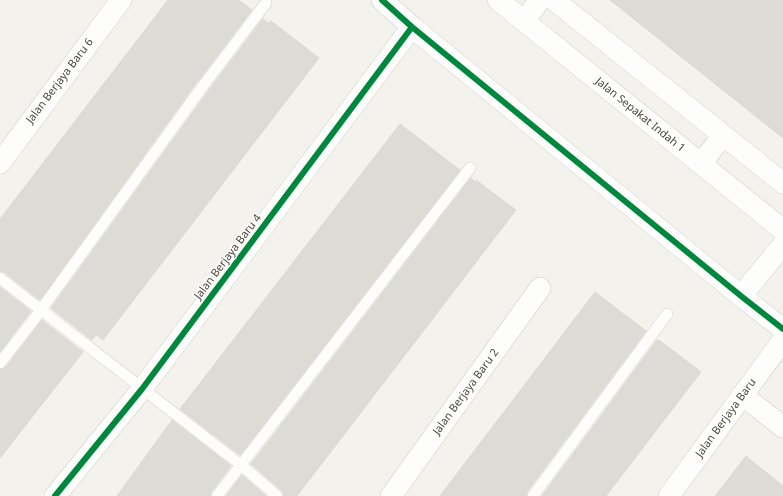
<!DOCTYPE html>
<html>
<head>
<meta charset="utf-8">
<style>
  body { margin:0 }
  canvas { display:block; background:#f3f2ed }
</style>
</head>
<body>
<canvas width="783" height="496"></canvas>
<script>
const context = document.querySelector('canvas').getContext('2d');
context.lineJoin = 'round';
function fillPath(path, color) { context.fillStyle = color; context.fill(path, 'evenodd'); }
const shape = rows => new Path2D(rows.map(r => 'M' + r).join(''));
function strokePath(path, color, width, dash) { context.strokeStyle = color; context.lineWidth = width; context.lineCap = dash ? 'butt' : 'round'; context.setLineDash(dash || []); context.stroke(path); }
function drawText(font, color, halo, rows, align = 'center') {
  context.font = font + ' "Noto Sans",sans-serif'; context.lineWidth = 3; context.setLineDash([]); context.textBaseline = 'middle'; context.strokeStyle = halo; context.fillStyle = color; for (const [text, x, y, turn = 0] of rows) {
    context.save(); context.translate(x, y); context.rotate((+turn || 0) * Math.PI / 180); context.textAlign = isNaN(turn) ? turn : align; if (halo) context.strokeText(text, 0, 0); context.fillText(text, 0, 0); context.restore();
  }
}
const building = shape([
  [168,0,239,0,252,10,197,82,40,300,4,272,0,271,0,219,168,0],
  [610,0,783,0,783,138,610,0],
  [263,19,269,23,271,21,319,58,103,340,96,335,92,340,51,308,209,90,263,19],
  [400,124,460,170,240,455,180,409,400,124],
  [471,178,475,182,476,180,516,210,297,496,284,496,282,491,251,464,471,178],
  [0,287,31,311,0,352,0,287],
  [595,292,646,331,527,492,526,496,440,496,595,292],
  [42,320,83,352,0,458,0,370,6,367,42,320],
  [657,340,658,341,659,340,701,372,606,496,542,496,657,340],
  [172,420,231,466,211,492,210,496,117,496,172,420],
  [746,456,783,486,783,496,715,496,746,456],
  [242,475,266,496,226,496,242,475]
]);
fillPath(building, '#dddbd5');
strokePath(building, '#dcdad3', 1);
const lane = shape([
  [0,278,241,465,277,496],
  [0,363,35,318,203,86,266,3],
  [217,496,470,168],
  [533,496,667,314]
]);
const street = shape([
  [382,0,412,27,741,296,783,329],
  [498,0,783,230],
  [554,0,783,183],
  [524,21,540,0],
  [0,163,121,0],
  [701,164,723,135],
  [741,296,783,245],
  [742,395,783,427],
  [55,496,142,389,412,27],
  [391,496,540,288],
  [669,496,783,340]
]);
strokePath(lane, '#d1d0ca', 12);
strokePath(street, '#d1d0ca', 22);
strokePath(lane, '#fdfdfc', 11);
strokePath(street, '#fdfdfc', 21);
strokePath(shape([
  [382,0,412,27,741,296,783,329],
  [55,496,142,389,412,27]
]), '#00873e', 6);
drawText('11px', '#4b4637', '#fff', [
  ["Jalan Berjaya Baru 6",60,81,-53],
  ["Jalan Sepakat Indah 1",640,115,39],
  ["Jalan Berjaya Baru 4",228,257,-53],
  ["Jalan Berjaya Baru 2",466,392,-54],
  ["Jalan Berjaya Baru",726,418,-54]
]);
</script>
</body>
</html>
